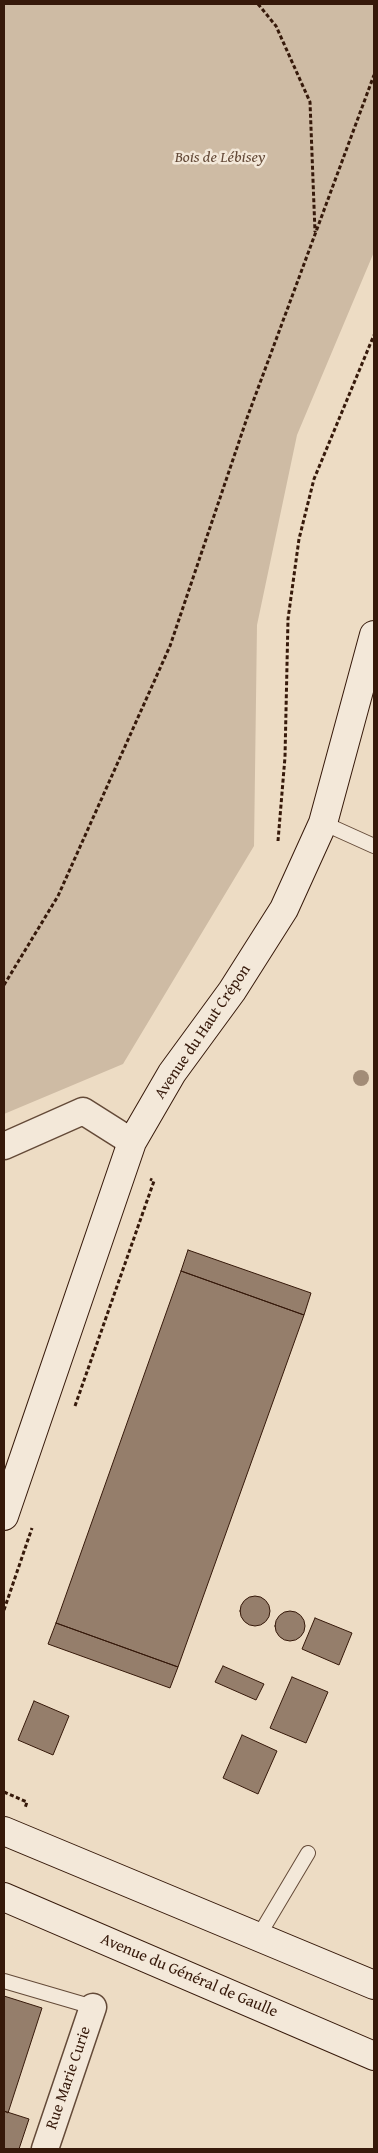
<!DOCTYPE html>
<html>
<head>
<meta charset="utf-8">
<style>
  body { margin:0 }
  #map { position:relative; width:378px; height:2153px; overflow:hidden; background:#eddcc4; font-family:"Gentium Book Plus",serif }
  canvas { display:block }
  .frame { position:absolute; inset:0; border:5px solid #36190a; pointer-events:none }
</style>
</head>
<body>
<div id="map">
<canvas width="378" height="2153"></canvas>
<div class="frame"></div>
</div>
<script>
const context = document.querySelector('canvas').getContext('2d');
context.lineJoin = 'round';
function fillPath(path, color) { context.fillStyle = color; context.fill(path, 'evenodd'); }
const shape = rows => new Path2D(rows.map(r => 'M' + r).join(''));
function strokePath(path, color, width, dash) { context.strokeStyle = color; context.lineWidth = width; context.lineCap = dash ? 'butt' : 'round'; context.setLineDash(dash || []); context.stroke(path); }
function drawText(font, color, halo, rows, align = 'center') {
  context.font = font + ' "Gentium Book Plus",serif'; context.lineWidth = 5; context.setLineDash([]); context.textBaseline = 'middle'; context.strokeStyle = halo; context.fillStyle = color; for (const [text, x, y, turn = 0] of rows) {
    context.save(); context.translate(x, y); context.rotate((+turn || 0) * Math.PI / 180); context.textAlign = isNaN(turn) ? turn : align; if (halo) context.strokeText(text, 0, 0); context.fillText(text, 0, 0); context.restore();
  }
}
fillPath(shape([
  [4,4,374,4,374,252,297,435,257,625,254,846,123,1064,4,1114]
]), '#cebba4');
const building = shape([
  [188,1250,311,1293,304,1315,181,1271,188,1250],
  [181,1271,304,1315,178,1667,56,1623,181,1271],
  '240 1611a15 15 0 1 1 30 0a15 15 0 1 1-30 0Z',
  '275 1626a15 15 0 1 1 30 0a15 15 0 1 1-30 0Z',
  [315,1618,352,1633,339,1665,302,1649,315,1618],
  [56,1623,178,1667,170,1688,48,1644,56,1623],
  [223,1666,264,1684,256,1700,215,1682,223,1666],
  [292,1677,328,1692,306,1743,270,1728,292,1677],
  [34,1701,69,1716,53,1755,18,1740,34,1701],
  [242,1735,277,1751,258,1794,223,1778,242,1735],
  [4,1996,42,2008,8,2113,4,2111,4,1996],
  [4,2111,29,2119,19,2149,4,2149,4,2111]
]);
fillPath(building, '#957e6b');
strokePath(building, '#36190a', 1);
const lane = shape([
  [323,823,374,846],
  [258,1937,308,1853],
  [4,1981,93,2007]
]);
const street = shape([
  [4,1146,83,1111,132,1142],
  [45,2149,93,2007]
]);
const secondary = shape([
  [4,1516,132,1142,172,1073,232,991,284,909,323,823,374,635],
  [4,1831,374,1985],
  [4,1897,374,2056]
]);
strokePath(lane, '#644a38', 16);
strokePath(street, '#644a38', 29);
strokePath(secondary, '#36190a', 30);
strokePath(shape([
  [258,4,276,26,310,102,315,232],
  [278,841,285,757,288,619,299,539,314,479,374,335],
  [4,985,58,896,170,646,247,418,374,75],
  [75,1406,154,1181,150,1179],
  [4,1610,32,1528],
  [4,1792,27,1802,25,1808]
]), '#36190a', 3, [4, 2.5]);
strokePath(lane, '#f3e8d9', 14);
strokePath(street, '#f3e8d9', 26);
strokePath(secondary, '#f3e8d9', 28);
context.fillStyle = '#a28c77';
for (const [x, y] of [
  [361,1078]
]) { context.beginPath(); context.arc(x, y, 8, 0, 2 * Math.PI); context.fill(); }
drawText('italic 16px', '#644a38', '#f3e8d9', [
  ["Bois de Lébisey",220,158]
]);
drawText('16px', '#36190a', '#f3e8d9', [
  ["Avenue du Haut Crépon",203,1032,-56],
  ["Avenue du Général de Gaulle",189,1976,23],
  ["Rue Marie Curie",69,2078,-71]
]);
</script>
</body>
</html>
